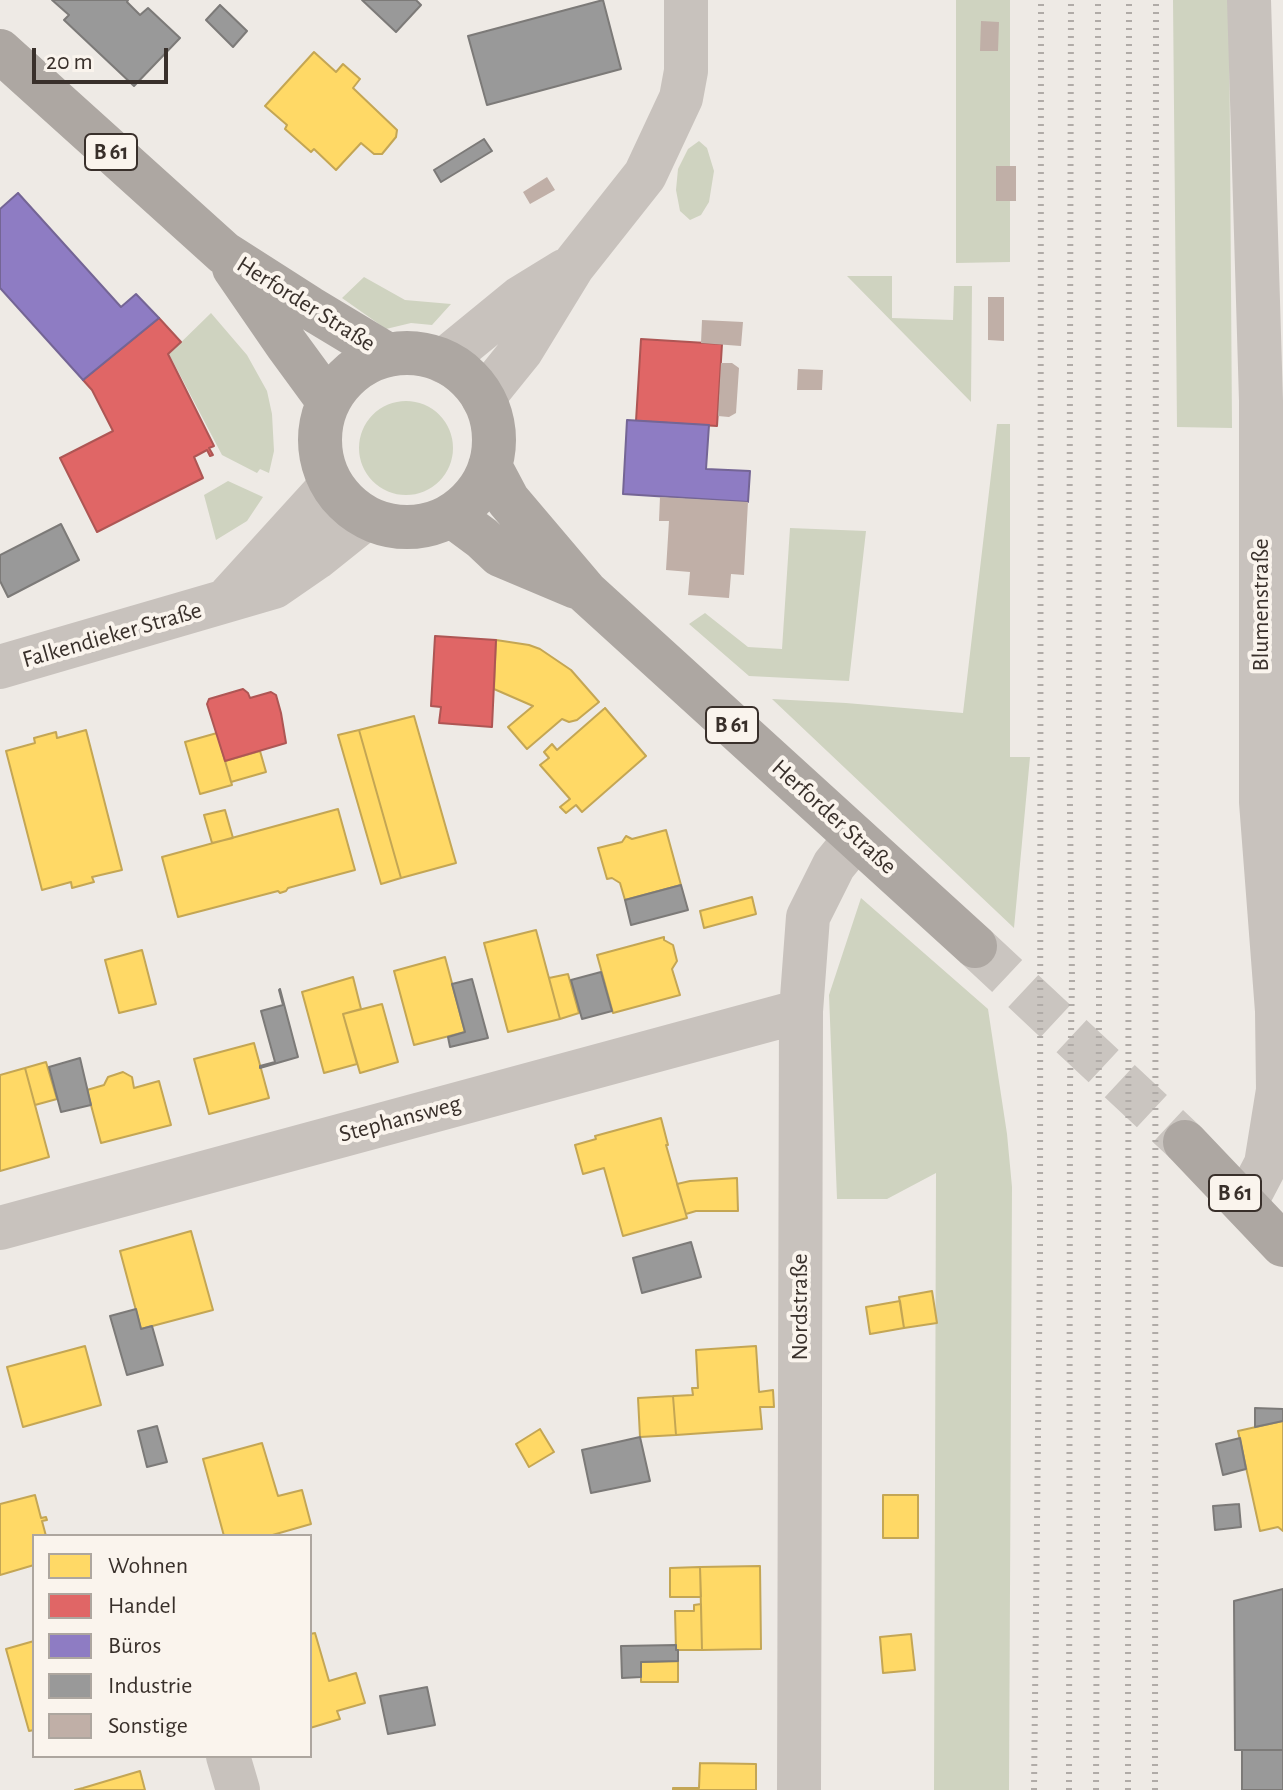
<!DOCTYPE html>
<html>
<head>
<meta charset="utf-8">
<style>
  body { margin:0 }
  #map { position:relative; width:1283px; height:1790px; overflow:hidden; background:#eeeae5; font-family:"Alegreya Sans",sans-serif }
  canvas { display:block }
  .legend { position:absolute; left:32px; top:1534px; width:280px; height:224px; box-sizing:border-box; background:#faf4ed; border:2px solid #ada69f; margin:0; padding:10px 14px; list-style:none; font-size:24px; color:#39302b }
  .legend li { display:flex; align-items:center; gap:16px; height:40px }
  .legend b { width:40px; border:2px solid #ada69f }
  .scale { position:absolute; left:32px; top:48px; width:136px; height:36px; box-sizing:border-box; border:4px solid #39302b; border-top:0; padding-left:10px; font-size:24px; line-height:28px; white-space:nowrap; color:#39302b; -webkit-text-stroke:6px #faf4ed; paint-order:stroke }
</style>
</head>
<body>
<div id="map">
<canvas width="1283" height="1790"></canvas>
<ul class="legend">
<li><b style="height:22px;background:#ffd966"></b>Wohnen</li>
<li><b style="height:22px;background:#e06666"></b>Handel</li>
<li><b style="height:22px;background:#8e7cc3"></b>Büros</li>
<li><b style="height:22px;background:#999"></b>Industrie</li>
<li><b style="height:22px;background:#c0afa7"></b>Sonstige</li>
</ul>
<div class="scale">20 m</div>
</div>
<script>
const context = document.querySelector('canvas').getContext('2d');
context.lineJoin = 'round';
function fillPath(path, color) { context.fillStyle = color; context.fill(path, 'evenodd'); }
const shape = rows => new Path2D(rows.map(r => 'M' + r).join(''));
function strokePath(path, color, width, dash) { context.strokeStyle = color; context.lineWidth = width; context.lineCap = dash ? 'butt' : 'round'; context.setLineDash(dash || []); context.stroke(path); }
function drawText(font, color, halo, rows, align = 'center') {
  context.font = font + ' "Alegreya Sans",sans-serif'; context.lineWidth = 8; context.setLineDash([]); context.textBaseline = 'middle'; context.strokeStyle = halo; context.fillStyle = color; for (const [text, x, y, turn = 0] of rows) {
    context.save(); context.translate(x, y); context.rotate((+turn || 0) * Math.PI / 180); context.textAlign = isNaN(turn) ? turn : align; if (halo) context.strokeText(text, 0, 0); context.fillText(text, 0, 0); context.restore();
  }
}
fillPath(shape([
  [956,0,1010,0,1010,166,996,166,996,200,1010,201,1010,262,956,263],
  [1173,0,1229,0,1232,428,1177,427],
  [699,141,707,148,714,171,709,202,701,215,690,220,680,211,676,190,678,169,688,149],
  [847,276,892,276,892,318,953,320,954,286,972,286,971,402],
  [364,277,405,300,451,304,432,325,411,323,386,329,342,298],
  [211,313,247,355,267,391,272,414,274,451,269,473,260,469,257,473,222,455,169,354],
  '359 448a47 47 0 1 1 94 0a47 47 0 1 1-94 0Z',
  [997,424,1010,424,1010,757,1030,757,1014,928,772,699,846,703,963,713],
  [228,481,263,497,247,521,216,540,204,495],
  [790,528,866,531,849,681,749,676,689,624,705,613,748,647,782,649],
  [861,898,988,1009,1007,1134,1012,1187,1009,1790,934,1790,936,1173,887,1199,837,1199,829,995]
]), '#cfd3c0');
const homes = shape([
  [314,52,336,72,343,64,360,79,353,88,397,130,396,137,382,154,374,154,361,143,336,170,314,149,311,152,285,129,287,125,265,106,314,52],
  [496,640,529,645,540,649,571,670,599,702,577,720,569,722,562,719,527,749,508,727,533,706,494,689,496,640],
  [605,708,646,756,582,812,576,805,566,813,560,807,570,799,540,765,549,758,544,752,552,744,557,750,605,708],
  [414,716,456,863,401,878,359,730,414,716],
  [86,730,122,870,92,877,94,882,72,888,71,882,42,890,6,751,35,743,34,738,56,732,57,738,86,730],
  [359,730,401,878,381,884,338,735,359,730],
  [217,733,232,785,200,794,185,742,217,733],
  [260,751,266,772,231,782,225,761,260,751],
  [338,809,355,870,288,888,286,891,280,893,278,891,178,917,162,857,338,809],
  [225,810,233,838,212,843,204,815,225,810],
  [666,830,681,885,625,900,620,883,612,878,607,879,598,848,622,842,626,836,632,839,666,830],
  [752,897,756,914,704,928,700,911,752,897],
  [536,930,560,1019,508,1032,484,943,536,930],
  [664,937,664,940,673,945,677,961,672,969,680,995,613,1013,597,955,664,937],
  [142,950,156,1004,119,1013,105,960,142,950],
  [445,957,465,1032,414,1045,394,971,445,957],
  [568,974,579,1013,560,1019,549,978,568,974],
  [353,977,361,1009,343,1014,357,1064,324,1073,302,992,353,977],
  [382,1004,398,1062,360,1073,343,1014,382,1004],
  [254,1043,269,1098,209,1114,194,1059,254,1043],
  [46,1062,57,1099,35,1105,25,1068,46,1062],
  [25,1068,49,1157,0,1171,0,1075,25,1068],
  [123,1072,132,1077,134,1088,159,1081,171,1125,101,1143,87,1090,104,1085,108,1077,123,1072],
  [661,1118,668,1145,666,1145,687,1218,623,1236,604,1168,583,1174,575,1145,596,1139,595,1136,661,1118],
  [737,1178,738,1211,696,1211,686,1214,677,1184,690,1181,737,1178],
  [191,1231,213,1310,141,1329,120,1251,191,1231],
  [932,1291,937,1323,904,1328,899,1297,932,1291],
  [900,1301,904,1328,870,1334,866,1307,900,1301],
  [85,1346,101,1405,23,1427,7,1367,85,1346],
  [756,1346,759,1392,773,1390,774,1407,760,1407,762,1429,676,1435,673,1396,693,1395,692,1388,698,1388,696,1350,756,1346],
  [673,1396,676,1435,640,1437,638,1398,673,1396],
  [1283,1421,1283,1531,1278,1527,1260,1531,1238,1431,1283,1421],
  [540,1429,554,1452,529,1467,516,1444,540,1429],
  [262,1443,278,1496,302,1490,311,1524,269,1536,224,1536,203,1459,262,1443],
  [35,1495,41,1518,46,1517,47,1520,42,1521,46,1536,34,1536,34,1565,0,1575,0,1504,35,1495],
  [883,1495,918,1495,918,1538,883,1538,883,1495],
  [760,1566,761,1649,702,1650,700,1567,760,1566],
  [700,1567,701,1597,670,1597,670,1568,700,1567],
  [701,1604,702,1650,676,1650,675,1611,694,1611,694,1605,701,1604],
  [315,1633,329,1681,356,1673,365,1703,337,1711,340,1719,310,1728,310,1634,315,1633],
  [911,1634,915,1670,883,1673,880,1637,911,1634],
  [34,1641,34,1730,29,1731,6,1649,34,1641],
  [678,1661,678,1682,641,1682,641,1662,678,1661],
  [700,1763,756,1764,756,1790,673,1790,673,1788,699,1788,700,1763],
  [140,1771,145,1790,75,1790,83,1788,140,1771]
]);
fillPath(homes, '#ffd966');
strokePath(homes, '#c4a654', 2);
const shops = shape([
  [159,318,181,342,168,354,214,446,209,448,213,455,210,456,207,450,194,457,203,478,97,532,60,458,113,431,92,390,83,380,159,318],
  [641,339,722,344,717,426,636,421,641,339],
  [435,636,496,640,492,727,439,723,441,707,431,706,435,636],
  [243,689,248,693,250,698,271,692,276,695,281,713,286,743,225,761,207,704,209,699,243,689]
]);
fillPath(shops, '#e06666');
strokePath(shops, '#ae5654', 2);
const offices = shape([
  [18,193,121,307,136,294,159,318,83,380,0,288,0,209,18,193],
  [627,420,709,425,706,469,750,471,748,502,623,494,627,420]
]);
fillPath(offices, '#8e7cc3');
strokePath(offices, '#746595', 2);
const industry = shape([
  [52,0,128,0,127,2,140,15,148,8,180,38,134,86,64,20,69,15,52,0],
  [362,0,416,0,421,5,396,32,362,0],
  [603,0,621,69,487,105,468,36,603,0],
  [220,5,247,31,233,47,206,20,220,5],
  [484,139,492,151,441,182,434,170,484,139],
  [61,524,79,560,8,597,0,581,0,555,61,524],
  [681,885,688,910,631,925,625,900,681,885],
  [601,972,612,1011,582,1019,571,980,601,972],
  [472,979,488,1038,450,1047,448,1037,465,1032,452,984,472,979],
  [280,989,298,1057,260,1068,260,1066,275,1062,261,1011,283,1005,279,990,280,989],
  [80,1058,91,1105,61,1112,49,1067,80,1058],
  [691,1242,701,1277,642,1293,633,1258,691,1242],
  [136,1309,141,1329,152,1326,163,1365,127,1375,110,1316,136,1309],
  [1255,1408,1283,1409,1283,1421,1255,1427,1255,1408],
  [157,1426,167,1462,147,1467,138,1431,157,1426],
  [640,1437,650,1481,591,1493,582,1450,640,1437],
  [1240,1438,1246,1469,1223,1475,1216,1444,1240,1438],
  [1239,1504,1241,1527,1215,1530,1213,1506,1239,1504],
  [1283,1589,1283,1750,1235,1750,1234,1601,1283,1589],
  [676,1645,676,1650,678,1650,678,1661,641,1662,641,1677,622,1678,621,1646,676,1645],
  [427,1687,435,1725,388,1734,380,1696,427,1687],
  [1242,1750,1283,1750,1283,1790,1242,1790,1242,1750]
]);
fillPath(industry, '#999');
strokePath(industry, '#7c7a78', 2);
fillPath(shape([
  [981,21,999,22,998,51,980,51],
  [996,166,1016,166,1016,201,996,201],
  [547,177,555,190,530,204,523,192],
  [988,297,1004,297,1004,341,988,340],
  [702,320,743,322,741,346,701,343],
  [721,363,732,363,739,368,736,413,729,417,718,416],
  [798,369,823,370,822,390,797,390],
  [660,497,748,502,744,575,731,574,729,598,688,595,690,572,666,570,669,521,659,521]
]), '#c0afa7');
strokePath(shape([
  [975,946,1185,1142]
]), '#cac5c0', 44, [44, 22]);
strokePath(shape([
  [443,361,520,298,564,271],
  [483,398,521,351,573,266,645,175,681,98,686,71,686,0],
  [1245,1204,1266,1164,1278,1090,1277,1011,1261,802,1261,401,1249,0],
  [0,1228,801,1011],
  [228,1756,238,1790],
  [799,1790,801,1011,808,917,834,865,856,838]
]), '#c8c2bd', 44);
strokePath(shape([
  [230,596,331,485],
  [0,667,274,587,316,558,366,518]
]), '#c8c2bd', 44);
strokePath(shape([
  [0,51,224,253,310,308,388,355],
  [234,268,287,345,328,401],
  '320 440a87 87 0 1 1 174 0a87 87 0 1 1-174 0Z',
  [490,466,508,500,586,592,975,946],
  [451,515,482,538,500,555,576,587],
  [1185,1142,1283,1245]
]), '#ada7a2', 44);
strokePath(shape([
  [1034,1790,1040,1256,1041,0],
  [1069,1790,1070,1087,1072,980,1069,726,1071,0],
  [1096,1790,1099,1004,1098,0],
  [1128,1790,1129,0],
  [1155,1790,1156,0]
]), '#b0aba7', 6, [2, 6]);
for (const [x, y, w] of [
  [111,152,52],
  [732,725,52],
  [1235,1193,52]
]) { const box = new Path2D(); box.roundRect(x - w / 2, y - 18, w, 36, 6); context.fillStyle = '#faf4ed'; context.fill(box); strokePath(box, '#39302b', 2); }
drawText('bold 22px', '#39302b', null, [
  ["B 61",111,152],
  ["B 61",732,725],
  ["B 61",1235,1193]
]);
drawText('24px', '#39302b', '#faf4ed', [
  ["Herforder Straße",306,304,32],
  ["Blumenstraße",1261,605,-90],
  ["Falkendieker Straße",112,635,-16],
  ["Herforder Straße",834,817,42],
  ["Stephansweg",400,1119,-15],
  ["Nordstraße",800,1307,-90]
]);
</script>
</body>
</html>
